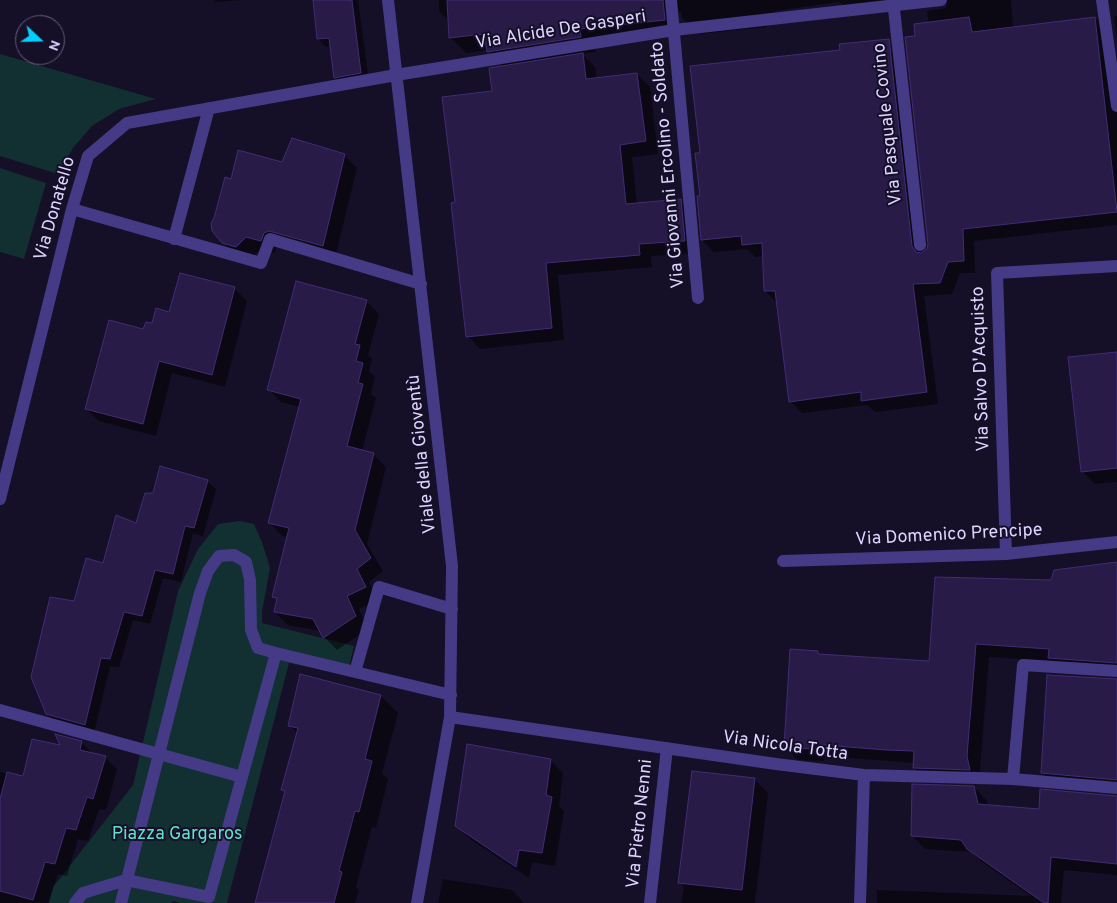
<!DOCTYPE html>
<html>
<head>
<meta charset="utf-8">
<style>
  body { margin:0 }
  #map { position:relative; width:1117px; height:903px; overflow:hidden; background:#150f27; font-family:Overpass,sans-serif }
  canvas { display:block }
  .north { position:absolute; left:15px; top:15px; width:50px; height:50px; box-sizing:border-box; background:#150f27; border:1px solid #655e7d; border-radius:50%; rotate:111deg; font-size:14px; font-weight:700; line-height:20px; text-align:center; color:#ded5ff }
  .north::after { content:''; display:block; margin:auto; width:18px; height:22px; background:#01cfff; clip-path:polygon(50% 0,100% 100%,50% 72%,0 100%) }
</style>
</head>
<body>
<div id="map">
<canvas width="1117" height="903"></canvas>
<div class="north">N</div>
</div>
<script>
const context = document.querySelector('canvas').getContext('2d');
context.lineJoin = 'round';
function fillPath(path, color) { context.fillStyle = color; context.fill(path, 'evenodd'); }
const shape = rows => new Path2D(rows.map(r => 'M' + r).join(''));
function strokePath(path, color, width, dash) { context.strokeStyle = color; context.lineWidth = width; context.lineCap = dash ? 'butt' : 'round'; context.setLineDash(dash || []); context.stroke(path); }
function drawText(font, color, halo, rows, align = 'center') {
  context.font = font + ' Overpass,sans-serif'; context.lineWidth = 4; context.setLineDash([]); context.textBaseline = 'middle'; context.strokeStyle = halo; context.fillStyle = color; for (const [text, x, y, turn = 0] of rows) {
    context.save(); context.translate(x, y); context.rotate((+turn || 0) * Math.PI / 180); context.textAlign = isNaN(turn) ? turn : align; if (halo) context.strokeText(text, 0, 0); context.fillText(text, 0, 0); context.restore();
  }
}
fillPath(shape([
  [0,54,156,99,119,109,92,126,73,148,58,174,0,156],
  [0,168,46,183,24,259,0,252],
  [240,521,254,524,262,542,270,568,262,612,262,623,354,646,347,675,289,663,227,903,180,903,173,901,171,903,49,903,53,887,133,785,178,591,198,549,218,524]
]), '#122f31');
fillPath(shape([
  [214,0,241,0,216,2],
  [314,0,358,0,369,81,343,85,336,77,331,46,326,47,318,39],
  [439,0,887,0,845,7,839,2,775,11,776,16,766,17,767,27,698,34,682,18,681,11,678,13,680,36,594,44,596,52,582,54,595,67,597,79,637,74,650,87,658,154,632,157,637,205,680,200,693,213,697,253,651,256,652,267,558,275,564,340,480,349,468,336,456,204,493,92,503,67,488,50,466,53,450,37,449,21,439,11],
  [932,0,1011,0,1013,28,1096,18,1108,31,1117,96,1117,225,974,241,975,273,960,273,952,294,924,296,938,404,875,412,867,405,802,413,790,401,777,303,765,291,764,256,755,257,747,249,714,252,702,240,701,154,841,51,880,41,892,53,910,176,915,181,923,253,925,253,929,244,945,163,927,11,946,8,948,4,937,5],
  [1114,16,1117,16,1117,39],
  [344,155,357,168,335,258,277,246,274,253,260,250,249,259,236,256,223,242,232,180,283,164],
  [297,283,367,302,379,314,368,355,372,359,369,371,375,377,371,394,376,398,362,451,373,454,386,467,367,544,383,571,369,582,378,600,359,609,368,629,337,650,324,637,321,631,288,625,275,612,278,600,274,596,288,537,282,536,270,523,300,407,281,402,268,389],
  [234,288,247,301,225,387,172,373,156,436,99,421,86,409,152,325,170,314],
  [1117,353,1117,482,1095,484,1082,471],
  [207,481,216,489,203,536,193,533,181,582,163,578,150,624,133,620,119,667,110,666,94,733,56,723,47,714,75,602,137,524,154,495],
  [1117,563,1117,675,1053,661,989,657,980,770,983,782,927,781,914,768,914,763,825,756,824,761,798,760,785,747,817,652,822,656,931,663,1052,582],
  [301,676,381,696,398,713,382,773,388,779,376,828,372,827,356,887,359,890,355,903,257,903,286,793,283,790,297,733,290,725],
  [1117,680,1117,791,1055,786,1042,773],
  [81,742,93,754,105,757,117,769,106,810,99,809,88,841,78,839,67,876,58,874,48,903,0,903,0,772,24,778,62,747],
  [550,760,563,773,559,806,564,811,555,866,532,862,529,878,470,839,457,825],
  [754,779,768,793,755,903,681,903,684,887,679,882],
  [974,787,987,801,988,806,1040,811,1117,797,1117,875,1064,870,1061,903,877,903,877,890,1031,896,982,862,972,852,925,849,912,835],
  [443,879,512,890,524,903,438,903]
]), '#0007');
const building = shape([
  [313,0,352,0,361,73,334,78,329,38,317,39,313,0],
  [447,0,663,0,665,20,580,29,581,37,487,52,484,34,449,38,447,0],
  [969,17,972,32,1095,17,1117,212,963,229,964,261,948,262,940,283,913,284,927,392,861,401,861,392,789,402,775,291,764,291,762,243,742,245,741,236,701,240,697,196,700,196,695,153,700,153,690,66,840,50,839,44,889,39,912,246,916,252,921,253,927,249,928,244,905,37,915,36,914,24,969,17],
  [583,53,586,79,637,73,646,141,620,145,626,204,681,199,685,241,639,244,640,255,546,263,552,328,466,337,451,203,455,202,442,97,492,91,489,68,583,53],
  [292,138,345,154,323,246,269,231,264,233,261,241,246,237,236,247,222,243,212,231,211,223,214,218,225,177,231,179,238,150,282,162,292,138],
  [180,273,235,287,212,375,159,361,143,424,85,409,109,320,143,329,146,322,152,323,156,308,169,312,180,273],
  [296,281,367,300,355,344,360,345,356,361,363,363,358,383,363,384,347,446,374,453,355,530,371,558,357,569,366,587,347,596,356,616,323,638,313,619,274,612,277,598,272,597,289,528,268,523,301,399,267,390,296,281],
  [1117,352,1117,468,1081,472,1068,357,1117,352],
  [160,466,208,480,194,528,185,526,173,574,155,570,142,616,124,612,110,659,101,658,85,725,46,714,31,677,50,597,74,601,86,558,103,563,116,515,136,523,145,493,153,493,160,466],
  [1117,562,1117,663,1048,658,1049,649,976,644,967,756,970,770,913,768,914,751,886,750,812,744,811,749,784,747,790,649,818,651,818,654,929,661,935,577,1051,580,1054,570,1117,562],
  [300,674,381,695,365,759,372,761,359,812,355,811,339,871,342,872,334,903,255,903,285,791,281,790,298,728,288,726,300,674],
  [1047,675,1117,679,1117,780,1041,773,1047,675],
  [55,734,82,741,80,750,106,756,93,799,87,797,76,830,66,828,55,864,45,862,33,900,0,891,0,799,7,772,23,776,32,739,60,745,55,734],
  [467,744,551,759,546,795,552,797,542,853,519,850,516,867,455,826,467,744],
  [692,771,755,778,742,890,678,883,692,771],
  [912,784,974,786,978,804,1039,809,1040,789,1117,796,1117,864,1051,857,1048,903,1044,903,967,849,961,840,911,836,912,784]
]);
fillPath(building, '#281b48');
strokePath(building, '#412d74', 1);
strokePath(shape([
  [388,0,452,566,450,717,417,903],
  [671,0,698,298],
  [893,0,920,245],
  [1102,0,1117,106],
  [72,209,261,263,270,239,421,284],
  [174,239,209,108],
  [0,499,72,209,88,156,127,123,396,75,674,30,941,0],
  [1006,554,997,273,1117,266],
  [783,561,1006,554,1117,542],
  [355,672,379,587,452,609],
  [0,710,242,777],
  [450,717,776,764,864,775,1013,779,1117,788],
  [1013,779,1023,665,1117,671],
  [75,903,83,893,126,880,209,897,276,653,451,695],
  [121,903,200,593,208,571,219,556,234,555,246,562,250,580,251,630,258,648,276,653],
  [650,903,667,748],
  [860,903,864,775]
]), '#443a86', 12);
drawText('18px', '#ded5ff', '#150f27', [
  ["Via Alcide De Gasperi",561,31,-9],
  ["Via Pasquale Covino",889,124,-96],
  ["Via Giovanni Ercolino - Soldato",669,165,-95],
  ["Via Donatello",56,209,-74],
  ["Via Salvo D'Acquisto",982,369,-92],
  ["Viale della Gioventù",423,454,-96],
  ["Via Domenico Prencipe",949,536,-3],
  ["Via Nicola Totta",785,747,8],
  ["Via Pietro Nenni",641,824,-84]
]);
drawText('18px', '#5fe1cc', '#150f27', [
  ["Piazza Gargaros",177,835]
]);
</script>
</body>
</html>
